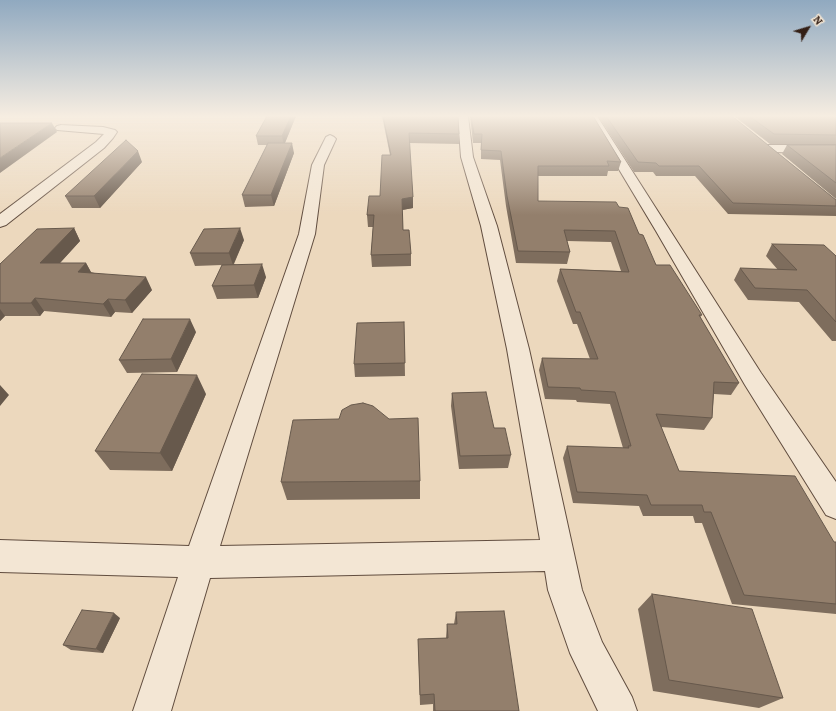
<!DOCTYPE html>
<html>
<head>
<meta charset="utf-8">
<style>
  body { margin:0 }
  #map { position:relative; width:836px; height:711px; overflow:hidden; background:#ecd8bd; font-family:Alegreya,serif }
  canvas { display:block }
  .north { position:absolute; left:788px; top:8px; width:40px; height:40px; -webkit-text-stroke:3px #f3e6d4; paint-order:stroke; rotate:52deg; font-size:11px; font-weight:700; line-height:16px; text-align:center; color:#331f15 }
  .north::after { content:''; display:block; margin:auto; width:14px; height:18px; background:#331f15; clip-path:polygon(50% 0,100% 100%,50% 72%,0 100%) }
</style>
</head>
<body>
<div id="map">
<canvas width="836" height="711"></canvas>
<div class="north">N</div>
</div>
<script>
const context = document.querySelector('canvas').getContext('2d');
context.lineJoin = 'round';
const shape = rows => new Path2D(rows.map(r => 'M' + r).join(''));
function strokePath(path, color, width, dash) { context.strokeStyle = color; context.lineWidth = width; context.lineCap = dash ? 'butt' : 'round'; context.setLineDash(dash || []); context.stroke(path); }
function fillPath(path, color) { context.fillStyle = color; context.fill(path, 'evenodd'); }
const minor = shape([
  [458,116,468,116,473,157,497,226,529,349,582,590,602,642,632,697,637,711,598,711,570,653,548,590,545,571,210,578,171,711,133,711,178,577,0,572,0,540,189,546,299,234,312,165,326,137,330,135,334,137,336,139,324,165,315,234,220,546,540,540,507,349,481,226,461,157,458,116],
  [587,116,597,116,761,373,836,482,836,519,826,515,745,385,656,231,587,116],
  [61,125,103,127,115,130,117,132,113,138,104,148,6,225,0,227,0,214,96,142,104,134,57,130,55,128,57,126,61,125],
  [767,145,836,145,836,153,763,152,761,149,763,146,767,145]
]);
strokePath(minor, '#614d3f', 2);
fillPath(minor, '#f3e6d4');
fillPath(shape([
  [267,116,296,116,285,143,294,153,274,206,245,207,242,195,267,145,258,145,256,136],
  [382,116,458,116,459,134,459,144,409,143,413,197,413,208,402,210,403,230,411,254,411,266,372,267,371,255,373,227,368,227,367,215,380,196,390,155],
  [470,116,593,116,621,162,618,171,608,171,607,176,538,176,538,201,619,207,639,234,656,265,702,315,700,317,739,383,731,395,714,394,712,418,704,430,661,427,679,471,834,542,836,542,836,614,732,604,702,523,695,523,693,516,643,516,639,506,573,503,563,458,567,446,623,448,610,404,577,402,576,400,545,399,539,370,542,358,590,359,577,324,573,324,557,281,560,269,621,271,611,242,567,241,570,252,567,264,516,263,506,206,500,160,481,159,481,143,473,143],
  [598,116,732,116,836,200,836,216,728,214,695,176,656,176,653,172,634,172],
  [734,116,836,116,836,144,770,144],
  [787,145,836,145,836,199,782,154],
  [142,162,100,208,72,208,65,196],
  [74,228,80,241,60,263,86,263,91,272,152,290,132,313,115,312,111,317,44,311,40,316,5,316,0,321,0,264],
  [244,240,234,264,266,277,258,298,217,299,212,286,222,265,195,266,190,253],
  [772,244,836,256,836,341,832,341,799,302,748,300,734,280,740,268,778,270,766,256],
  [404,322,405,376,355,377,354,364],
  [196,332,177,372,127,373,119,360],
  [452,393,494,428,511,455,508,468,459,469,451,406],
  [206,394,172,471,110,470,95,451],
  [420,481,420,499,287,500,281,482],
  [652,594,783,698,759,708,653,691,638,609],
  [456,612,519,711,433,711,433,704,420,705,418,639,446,638,447,624,454,624],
  [120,618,103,653,71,650,63,645]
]), '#7e6d5d');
fillPath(shape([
  [291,116,296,116,284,145,282,136],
  [52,123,57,132,0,173,0,158],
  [292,143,294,153,274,206,271,195],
  [138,151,142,162,100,208,94,196],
  [413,197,413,208,402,210,402,199],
  [74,228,80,241,48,276,40,263],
  [240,228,244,240,233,265,229,253],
  [86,263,93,276,78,272],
  [262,264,266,277,258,298,254,285],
  [146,277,152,290,132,313,125,300],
  [35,298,44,311,40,316,31,303],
  [108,299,115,312,111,317,103,304],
  [0,309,5,316,0,321],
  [190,319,196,332,177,372,171,359],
  [197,375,206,394,172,471,160,453],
  [0,385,9,395,0,406],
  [114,613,120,618,103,653,96,649]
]), '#67594c');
const building = shape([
  [267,116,291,116,282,136,256,136,267,116],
  [383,116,458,116,459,134,409,133,413,197,402,199,403,230,409,230,411,254,371,255,374,215,367,215,369,196,380,196,382,155,391,155,383,116],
  [471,116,593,116,621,162,607,161,609,166,538,166,538,201,616,202,619,207,628,208,639,234,643,235,656,265,670,265,702,315,699,315,739,383,714,382,712,418,656,414,679,471,795,476,834,542,836,542,836,604,744,595,711,512,704,512,702,505,651,505,647,495,577,492,567,446,629,448,628,446,631,446,615,392,581,390,580,388,548,387,542,358,598,359,580,312,576,312,560,269,629,272,615,231,564,230,570,252,518,251,507,196,501,151,481,150,482,134,474,134,471,116],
  [606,116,732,116,836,200,836,206,733,203,699,166,659,166,656,163,638,162,606,116],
  [749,116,836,116,836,135,774,134,749,116],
  [0,123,52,123,0,158,0,123],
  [126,140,138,151,94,196,65,196,126,140],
  [268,143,292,143,271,195,242,195,268,143],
  [787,145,836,145,836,183,787,145],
  [74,228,40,263,86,263,78,272,146,277,125,300,108,299,103,304,35,298,31,303,0,303,0,264,37,229,74,228],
  [240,228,229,253,190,253,204,229,240,228],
  [772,244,824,245,836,256,836,322,807,290,755,288,740,268,797,270,772,244],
  [262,264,254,285,212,286,222,265,262,264],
  [143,319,190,319,171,359,119,360,143,319],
  [404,322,405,363,354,364,357,323,404,322],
  [142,374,197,375,160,453,95,451,142,374],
  [486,392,494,428,505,428,511,455,460,456,452,393,486,392],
  [363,403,373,406,389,419,418,418,420,481,281,482,293,420,339,419,342,410,351,405,363,403],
  [652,594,752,609,783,698,669,680,652,594],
  [82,610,114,613,96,649,63,645,82,610],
  [504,611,519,711,435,711,434,694,420,695,418,639,448,638,447,624,457,624,456,612,504,611]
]);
fillPath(building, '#937f6c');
strokePath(building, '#67594c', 1);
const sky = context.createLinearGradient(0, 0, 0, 215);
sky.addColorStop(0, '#90a9c0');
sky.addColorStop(0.54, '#f6ede1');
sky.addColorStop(1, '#f6ede100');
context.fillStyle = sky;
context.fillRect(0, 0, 836, 215);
</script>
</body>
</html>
